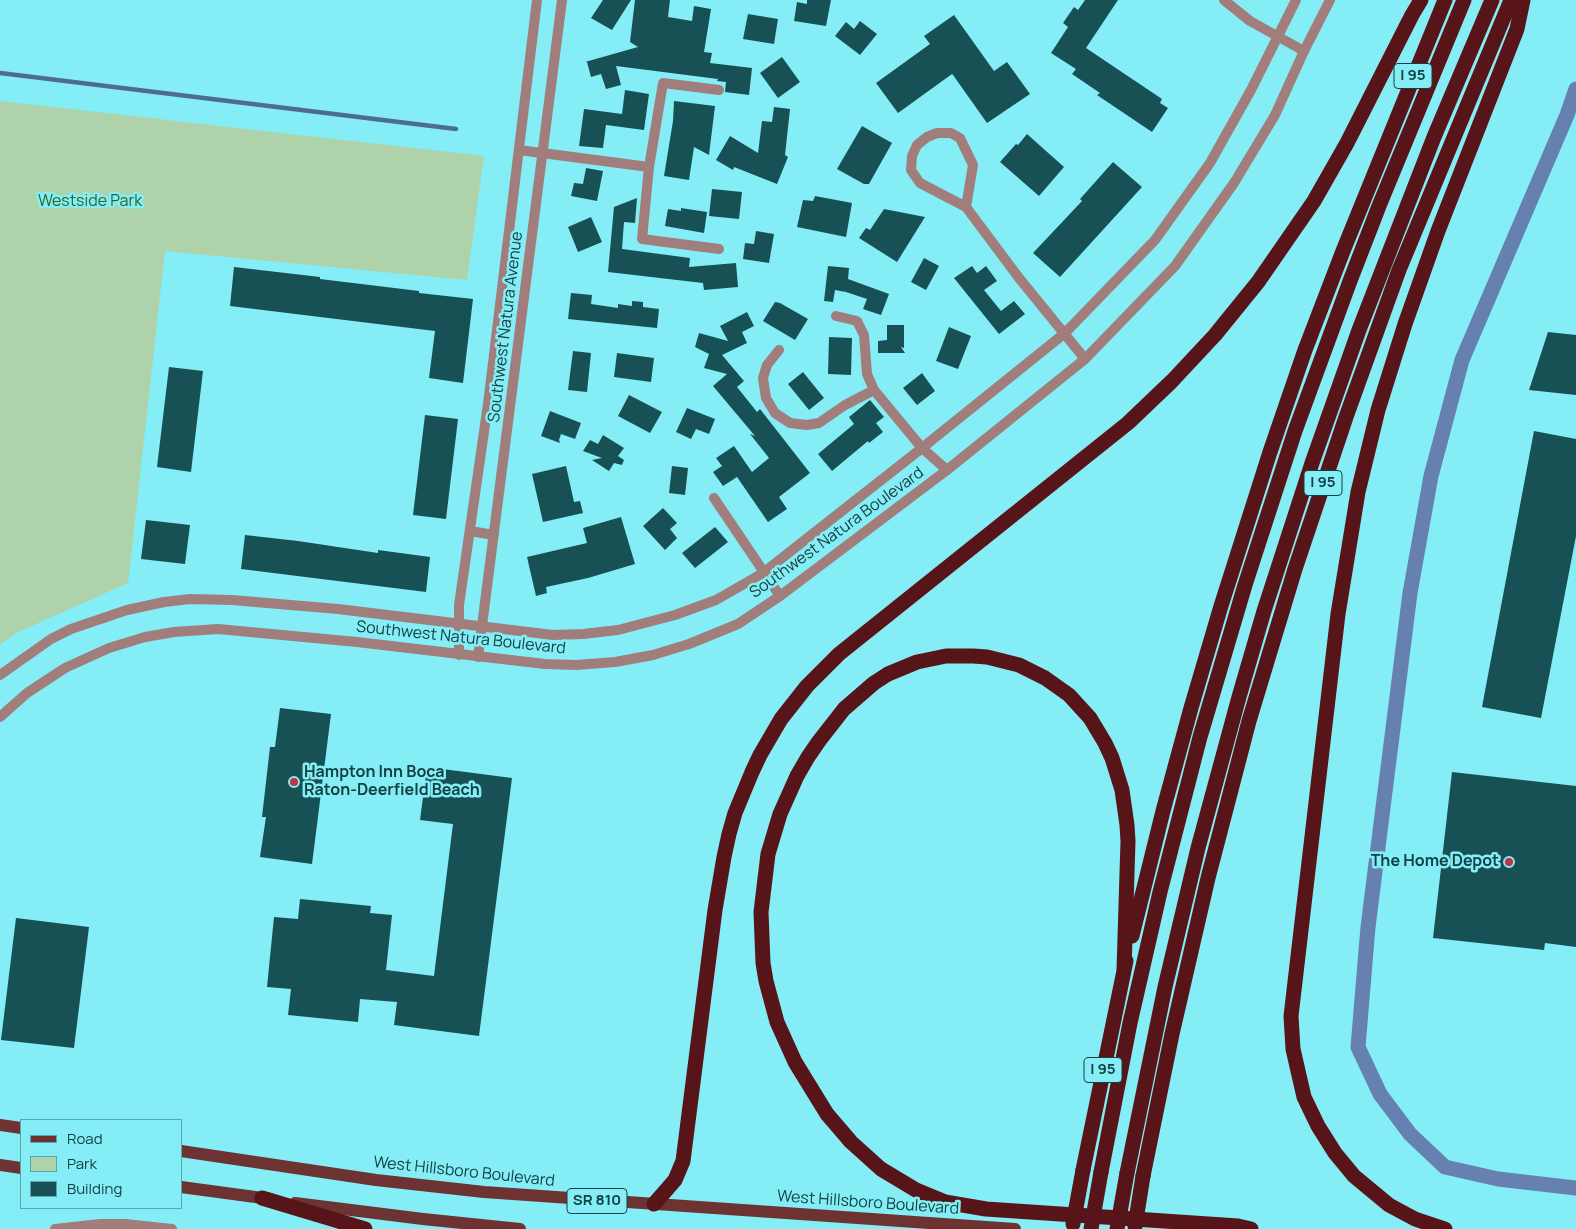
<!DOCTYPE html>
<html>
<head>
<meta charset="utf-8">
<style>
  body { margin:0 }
  #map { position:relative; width:1576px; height:1229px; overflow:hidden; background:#85edf5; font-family:Manrope,sans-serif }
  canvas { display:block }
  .legend { position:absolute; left:20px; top:1119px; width:162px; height:90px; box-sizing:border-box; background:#85edf5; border:1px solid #57a8ae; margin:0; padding:6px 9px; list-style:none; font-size:15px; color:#124043 }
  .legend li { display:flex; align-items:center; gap:10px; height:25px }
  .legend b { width:25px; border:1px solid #57a8ae }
</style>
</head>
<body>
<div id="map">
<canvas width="1576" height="1229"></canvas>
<ul class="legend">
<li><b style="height:6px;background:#6d3332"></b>Road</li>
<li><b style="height:14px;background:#aed2aa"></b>Park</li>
<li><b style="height:14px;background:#175155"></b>Building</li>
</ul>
</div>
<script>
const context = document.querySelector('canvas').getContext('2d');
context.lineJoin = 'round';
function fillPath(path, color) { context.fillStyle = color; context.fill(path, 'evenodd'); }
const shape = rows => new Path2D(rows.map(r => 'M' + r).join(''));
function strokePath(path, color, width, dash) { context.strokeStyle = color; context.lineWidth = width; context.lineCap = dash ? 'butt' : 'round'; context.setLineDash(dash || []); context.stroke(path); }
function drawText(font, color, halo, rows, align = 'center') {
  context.font = font + ' Manrope,sans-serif'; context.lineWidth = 5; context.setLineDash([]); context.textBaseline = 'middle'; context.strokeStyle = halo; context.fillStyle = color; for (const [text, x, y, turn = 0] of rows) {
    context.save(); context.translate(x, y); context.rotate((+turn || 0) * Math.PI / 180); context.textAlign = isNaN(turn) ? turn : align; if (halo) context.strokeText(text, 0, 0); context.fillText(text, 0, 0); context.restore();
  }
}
fillPath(shape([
  [0,101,484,156,467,280,165,251,128,583,16,633,0,645]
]), '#aed2aa');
strokePath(shape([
  [0,73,456,129]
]), '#4d6d8f', 4.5);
strokePath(shape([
  [1576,89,1567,115,1462,360,1431,476,1410,593,1368,927,1358,1047,1380,1094,1410,1134,1445,1167,1498,1179,1576,1188]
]), '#6680b0', 15);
fillPath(shape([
  [603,0,631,0,612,30,591,18],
  [635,0,670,0,668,17,692,21,694,6,711,9,704,52,712,53,710,63,752,68,749,95,725,92,726,82,717,81,718,79,616,66,621,85,606,89,601,74,591,77,587,62,585,62,638,47,630,42],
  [807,0,831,0,826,26,794,21,797,2,807,4],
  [1085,0,1118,0,1086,48,1162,99,1160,103,1168,108,1152,132,1097,95,1100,93,1072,74,1076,69,1051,53,1068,27,1063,23,1074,7,1078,10],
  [748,14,778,19,774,44,743,39],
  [954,15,994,71,1007,62,1030,94,987,123,953,75,952,74,898,113,876,83,930,44,924,36],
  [860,21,877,34,860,55,835,36,846,22,854,29],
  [782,57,800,82,778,98,760,73],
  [625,90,649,94,644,130,606,125,603,148,579,146,584,109,622,114],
  [674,101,715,106,709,155,694,147,689,180,664,176,673,121],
  [774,107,790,109,785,155,788,157,777,184,734,167,733,170,716,160,730,136,758,153,762,121,772,122],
  [862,126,892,143,869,184,864,184,837,169],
  [1027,134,1064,167,1039,196,1000,162,1016,144,1018,145],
  [1113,162,1142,187,1060,277,1033,253,1082,201,1080,199],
  [586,168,603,171,597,201,571,196,574,183,583,184],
  [712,189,742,192,739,219,709,216],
  [815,196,852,203,846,237,797,227,803,200,813,201],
  [637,198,635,223,624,222,622,249,690,258,689,267,736,263,738,287,704,290,703,283,608,272,614,207],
  [681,208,707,212,704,233,665,226,668,209,681,211],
  [884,209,925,217,897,262,859,238,866,228,870,230],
  [591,217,602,242,578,252,568,227],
  [756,231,774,234,769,263,743,259,745,243,754,244],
  [924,258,939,266,926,290,911,282],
  [828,266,849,268,848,279,889,294,881,315,863,309,867,299,846,292,835,290,833,302,824,301],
  [972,266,977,273,986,266,997,281,984,290,1001,311,1014,301,1025,314,999,334,954,278],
  [234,267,320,277,320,279,419,291,419,293,473,299,463,383,429,378,435,331,230,306],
  [571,293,592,295,591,304,618,308,618,304,632,306,632,301,643,302,643,307,659,309,657,328,568,319],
  [775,302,780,303,808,319,795,340,763,321],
  [747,312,754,326,742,332,747,343,722,355,744,381,737,387,757,412,760,409,810,473,779,497,787,509,768,522,737,477,723,486,713,472,722,466,716,458,734,446,752,472,769,458,750,434,755,436,713,386,727,374,704,368,709,354,695,347,699,333,728,341,720,326],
  [887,325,904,325,904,348,901,347,905,353,878,353,878,341,887,340],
  [949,327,971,336,958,369,936,361],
  [1548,332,1576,335,1576,395,1529,390],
  [829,337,852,338,851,375,828,374],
  [573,351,591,353,587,392,568,390],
  [617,353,654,358,651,382,614,377],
  [169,367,203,371,191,472,157,467],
  [803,372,824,398,809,410,788,384],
  [922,373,935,391,917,405,903,388],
  [629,395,662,412,650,433,618,416],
  [870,400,884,417,876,423,883,432,869,443,868,441,832,471,818,454,854,424,849,417],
  [687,408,715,419,709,434,696,429,691,439,676,432],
  [550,411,581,423,575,439,561,434,559,440,560,443,541,436],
  [425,415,458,419,446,519,413,515],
  [1534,431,1576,439,1576,536,1541,718,1482,707],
  [603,435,624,448,618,456,624,460,622,465,614,463,609,471,592,460,602,458,583,451,590,440,598,444],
  [566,466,574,502,580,501,583,513,543,522,532,474],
  [672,466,688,468,685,495,669,493],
  [663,508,677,523,670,529,677,538,665,550,643,526],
  [621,517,635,564,588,578,546,587,547,593,536,596,527,557,587,543,583,528],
  [146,520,190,525,185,564,141,559],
  [715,527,728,542,695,568,682,553],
  [245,535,298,541,378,553,378,550,430,557,426,592,241,569],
  [280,708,331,714,312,864,260,857,266,817,262,817,270,747,275,747],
  [427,767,512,778,479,1036,394,1025,397,1002,360,999,358,1022,288,1015,291,989,267,987,274,917,298,919,300,899,371,906,370,913,392,915,386,970,434,976,453,824,420,820],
  [1452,772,1576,786,1576,947,1545,943,1544,950,1433,938],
  [16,918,89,927,74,1048,1,1040]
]), '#175155');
strokePath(shape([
  [1224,0,1250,21,1304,51],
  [719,90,663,83,649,167,642,239,719,249],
  [519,150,649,167],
  [966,207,973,165,960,138,951,133,937,133,927,137,917,145,912,156,911,170,920,183,966,207,1019,278,1085,359],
  [836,316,857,321,864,335,867,374,874,390,922,448,947,470],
  [779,350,767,365,763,378,766,398,775,413,790,423,807,425,819,423,845,405,874,390],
  [714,498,780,596],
  [470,531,494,535],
  [459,655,459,605,488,404,537,0],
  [478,657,562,0],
  [55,1229,100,1224,125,1224,172,1229]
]), '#a17e7c', 10);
strokePath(shape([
  [0,675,51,639,71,629,127,610,164,602,190,599,232,600,338,609,553,635,583,634,618,630,675,615,716,600,763,573,922,448,1065,333,1155,240,1210,163,1251,90,1296,0],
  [0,717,27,693,65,668,109,648,145,637,174,632,218,629,357,642,545,664,576,665,615,662,653,655,689,644,738,624,780,596,947,470,1085,359,1175,266,1234,183,1275,115,1304,51,1330,0]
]), '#a17e7c', 10);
strokePath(shape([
  [0,1125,21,1128],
  [181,1151,376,1180,484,1192,1015,1229],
  [0,1165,21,1168],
  [181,1187,270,1199],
  [295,1203,423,1219,520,1229]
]), '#6d3332', 12);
strokePath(shape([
  [1132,936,1163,811,1191,708,1221,606,1270,452,1305,350,1343,251,1445,0],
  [1124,970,1128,841,1127,825,1122,790,1112,758,1105,743,1090,718,1069,695,1045,678,1019,665,987,657,973,656,946,656,917,662,888,674,874,683,844,709,819,741,808,757,797,776,780,814,768,854,761,912,763,963,766,981,777,1022,795,1062,827,1114,851,1142,881,1169,916,1190,945,1202,986,1209,1238,1226,1251,1229],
  [1083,1170,1126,961],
  [1101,1172,1130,1023,1160,892,1200,737,1245,585,1295,431,1350,281,1379,206,1464,0],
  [1127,1173,1165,987,1198,848,1239,697,1264,611,1312,463,1359,330,1434,137,1492,0],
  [1143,1176,1172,1034,1208,878,1249,721,1295,569,1346,417,1399,270,1511,0],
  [262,1198,365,1229],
  [654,1204,675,1180,683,1161,715,910,724,857,729,834,735,813,752,772,760,755,781,719,807,686,839,654,1128,423,1172,381,1215,335,1258,282,1314,201,1347,143,1412,15,1421,0],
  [1445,1229,1415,1219,1389,1205,1354,1176,1335,1153,1318,1126,1304,1097,1293,1049,1291,1016,1338,614,1358,492,1378,410,1405,324,1438,231,1517,29,1523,0]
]), '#581519', 15);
strokePath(shape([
  [1073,1224,1083,1170],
  [1135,1226,1143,1176],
  [1091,1229,1101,1172],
  [1117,1229,1127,1173]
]), '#581519', 15);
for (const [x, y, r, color] of [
  [294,782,5,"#c3333c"],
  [1509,862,5,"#c3333c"]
]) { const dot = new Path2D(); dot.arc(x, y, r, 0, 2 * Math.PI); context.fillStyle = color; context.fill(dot); strokePath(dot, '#85edf5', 2); }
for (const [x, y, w] of [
  [1413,76,38],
  [1323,483,38],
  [1103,1070,38],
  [597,1201,60]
]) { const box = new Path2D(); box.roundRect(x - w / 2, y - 12.5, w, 25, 4); context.fillStyle = '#85edf5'; context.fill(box); strokePath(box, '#124043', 1); }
drawText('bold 15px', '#124043', null, [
  ["I 95",1413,76],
  ["I 95",1323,483],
  ["I 95",1103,1070],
  ["SR 810",597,1201]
]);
drawText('16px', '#2d6629', '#85edf5', [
  ["Westside Park",90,202]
]);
drawText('16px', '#124043', '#85edf5', [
  ["Southwest Natura Avenue",506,327,-83],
  ["Southwest Natura Boulevard",837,533,-36],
  ["Southwest Natura Boulevard",461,638,6],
  ["West Hillsboro Boulevard",464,1172,6],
  ["West Hillsboro Boulevard",868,1203,4]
]);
drawText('bold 16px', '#124043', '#85edf5', [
  ["Hampton Inn Boca",304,773],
  ["Raton-Deerfield Beach",304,791],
  ["The Home Depot",1499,862,"right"]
], 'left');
</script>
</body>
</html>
